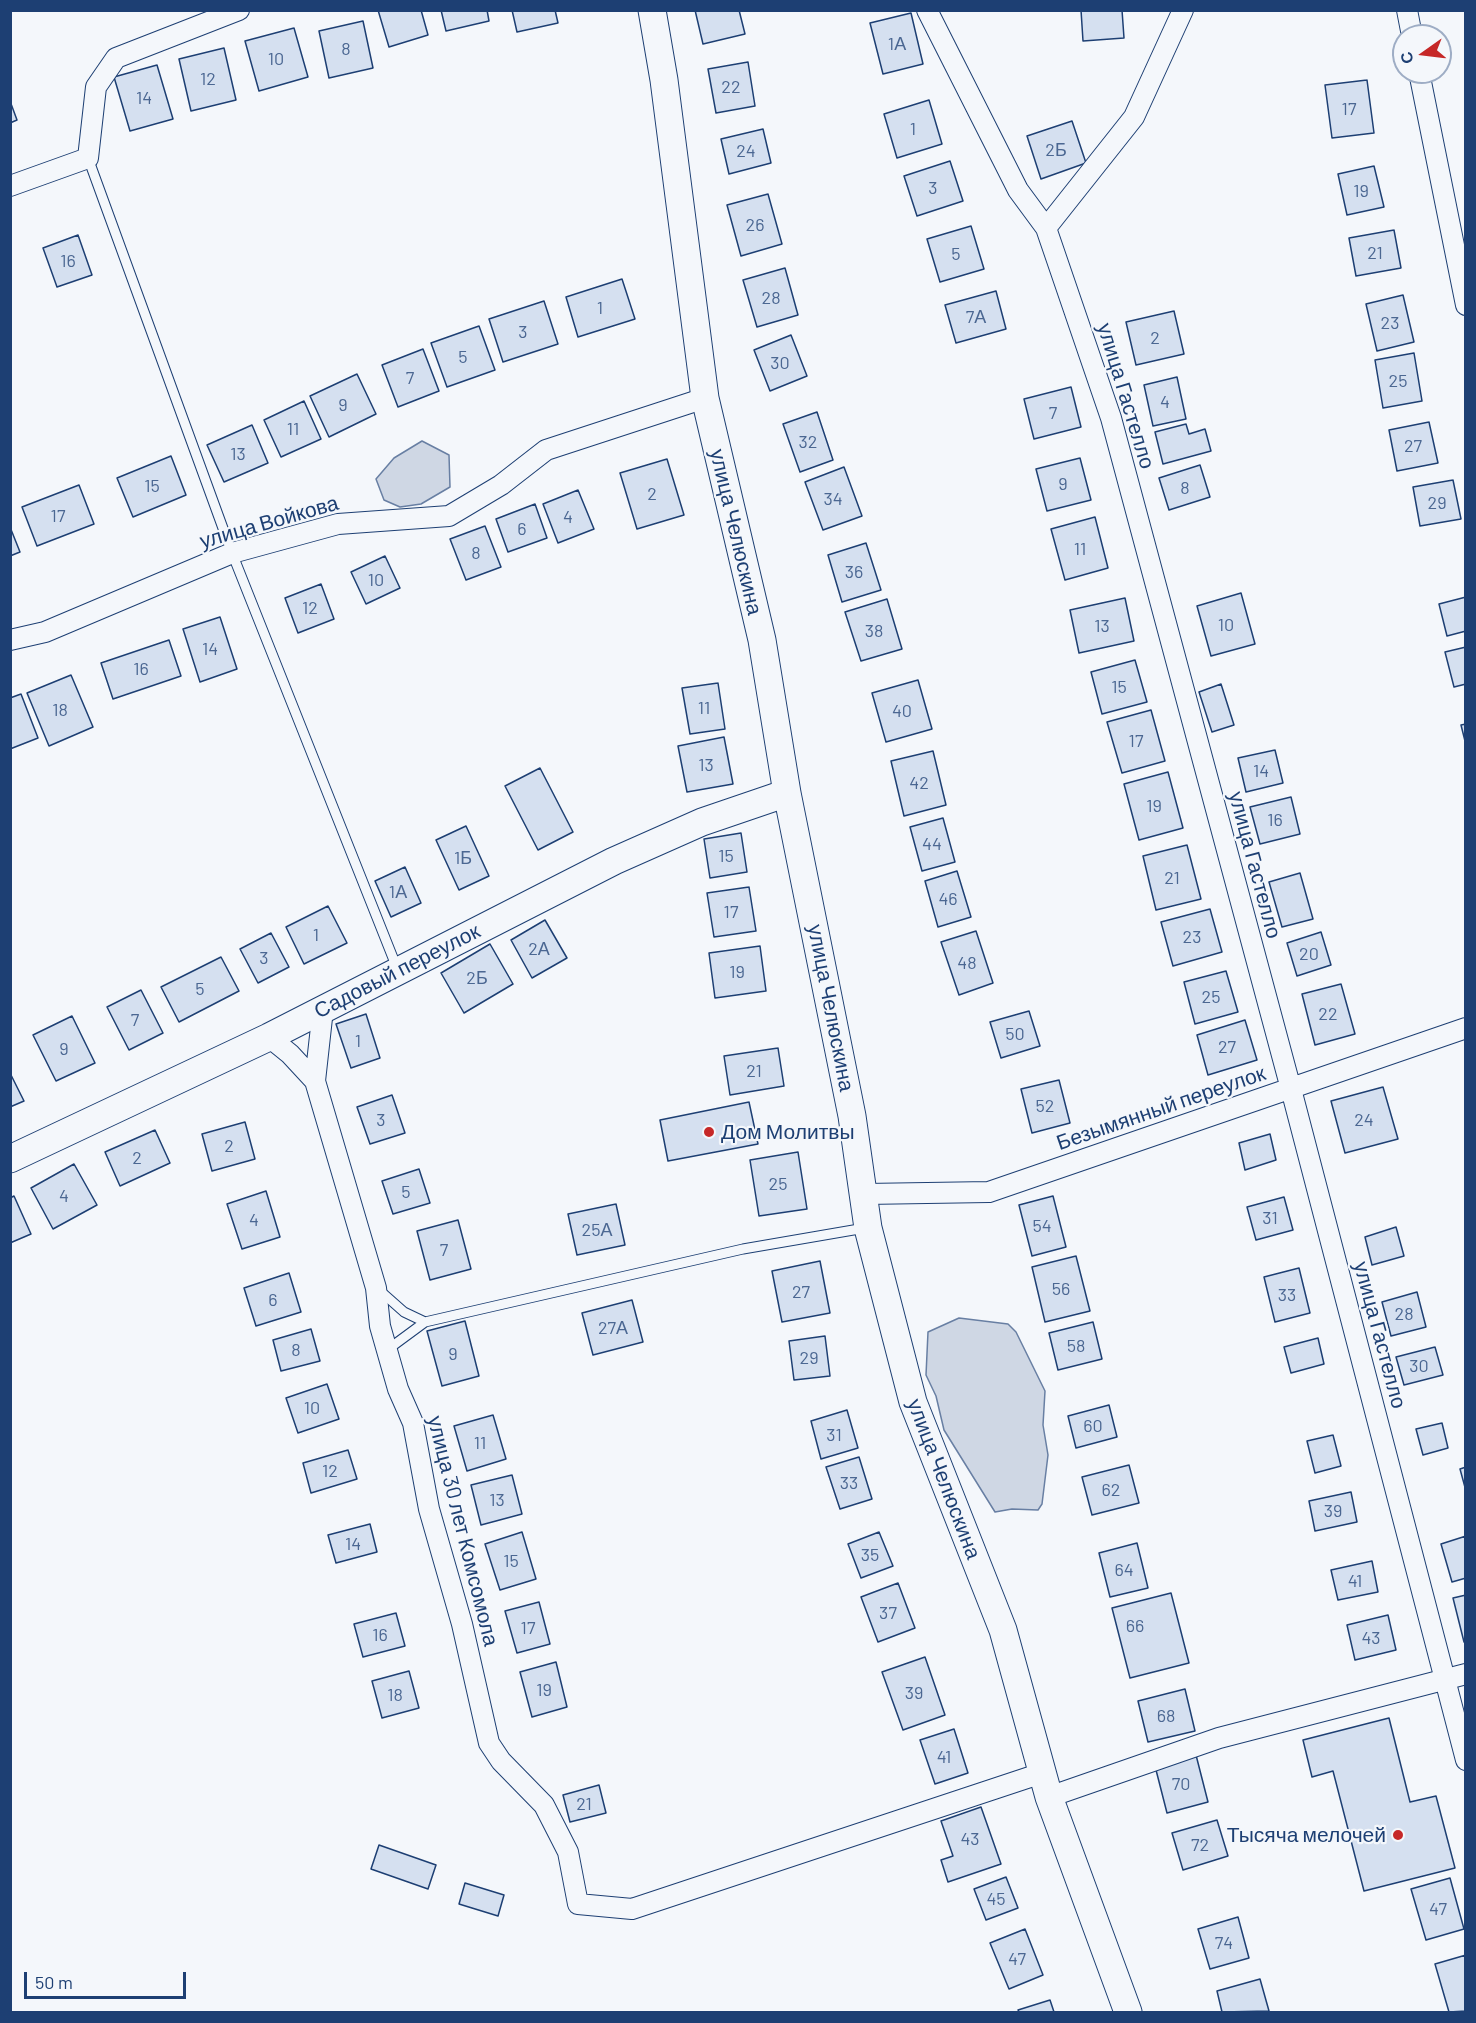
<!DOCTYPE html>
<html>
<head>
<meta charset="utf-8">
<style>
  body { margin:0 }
  #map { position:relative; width:1476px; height:2023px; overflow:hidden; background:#f4f7fb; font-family:Barlow,sans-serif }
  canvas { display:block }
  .frame { position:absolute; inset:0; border:12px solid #1d3f73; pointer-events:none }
  .north { position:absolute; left:1392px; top:24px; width:60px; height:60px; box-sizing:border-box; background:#f4f7fb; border:2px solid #9eadc5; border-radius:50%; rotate:256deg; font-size:16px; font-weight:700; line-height:24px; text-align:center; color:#1d3f73 }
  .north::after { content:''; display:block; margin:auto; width:21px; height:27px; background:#c62828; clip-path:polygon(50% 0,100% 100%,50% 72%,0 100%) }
  .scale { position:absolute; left:24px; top:1972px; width:162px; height:27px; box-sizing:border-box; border:3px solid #1d3f73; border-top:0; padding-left:8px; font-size:18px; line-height:21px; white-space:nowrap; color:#1d3f73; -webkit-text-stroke:4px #f4f7fb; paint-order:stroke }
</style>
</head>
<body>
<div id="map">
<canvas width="1476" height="2023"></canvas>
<div class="frame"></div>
<div class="north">С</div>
<div class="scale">50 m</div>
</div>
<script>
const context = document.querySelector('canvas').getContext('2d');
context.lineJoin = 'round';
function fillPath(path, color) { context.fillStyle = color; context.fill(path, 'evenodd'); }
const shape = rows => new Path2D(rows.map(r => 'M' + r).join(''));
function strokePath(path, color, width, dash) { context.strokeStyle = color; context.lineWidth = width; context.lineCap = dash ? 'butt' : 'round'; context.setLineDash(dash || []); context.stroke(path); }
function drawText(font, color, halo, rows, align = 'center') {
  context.font = font + ' Barlow,sans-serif'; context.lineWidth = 4.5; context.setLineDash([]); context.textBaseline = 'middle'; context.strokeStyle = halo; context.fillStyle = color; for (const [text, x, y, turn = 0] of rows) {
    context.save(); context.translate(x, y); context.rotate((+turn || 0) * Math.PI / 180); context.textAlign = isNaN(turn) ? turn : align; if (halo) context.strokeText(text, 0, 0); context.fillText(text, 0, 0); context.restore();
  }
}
const water = shape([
  [422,441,449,455,450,487,421,504,400,507,384,500,376,479,394,458,422,441],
  [959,1318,1008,1324,1016,1332,1045,1391,1043,1425,1048,1455,1042,1504,1038,1510,1012,1509,995,1512,944,1430,936,1396,926,1375,928,1332,959,1318]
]);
fillPath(water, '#cfd7e4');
strokePath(water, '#687fa3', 1.5);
const building = shape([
  [378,10,421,10,428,35,389,47,378,10],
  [441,10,487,10,489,21,446,31,441,10],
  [512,10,555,10,558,23,517,32,512,10],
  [695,10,739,10,745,34,703,44,695,10],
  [1081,10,1122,10,1124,38,1083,41,1081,10],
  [911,13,923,64,883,74,870,23,911,13],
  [363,21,373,68,329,78,319,31,363,21],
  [294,28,308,77,259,91,245,41,294,28],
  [224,48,236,100,191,111,179,59,224,48],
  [748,62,755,106,716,113,708,69,748,62],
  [157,65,173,119,130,131,114,77,157,65],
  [1367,80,1374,133,1332,138,1325,85,1367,80],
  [929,100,942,144,897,158,884,114,929,100],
  [10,101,17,120,10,123,10,101],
  [1072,121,1086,163,1041,179,1027,136,1072,121],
  [763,129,771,163,729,174,721,139,763,129],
  [950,161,963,201,917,216,904,176,950,161],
  [1374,166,1384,207,1347,215,1338,174,1374,166],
  [768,194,782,244,741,256,727,205,768,194],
  [971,226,984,269,940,282,927,239,971,226],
  [1394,230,1401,268,1356,276,1349,238,1394,230],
  [78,235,92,275,57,287,43,248,78,235],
  [785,268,798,315,757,327,743,280,785,268],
  [622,279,635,319,578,337,566,297,622,279],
  [996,291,1006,329,956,343,945,305,996,291],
  [1403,295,1414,342,1377,351,1366,304,1403,295],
  [544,301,558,344,503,362,489,319,544,301],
  [1174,311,1184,354,1136,365,1126,322,1174,311],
  [479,326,495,370,447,387,431,343,479,326],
  [791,335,807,376,770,391,754,350,791,335],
  [423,349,439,391,398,407,382,365,423,349],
  [1414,353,1422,401,1383,408,1375,360,1414,353],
  [357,374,376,414,329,437,310,396,357,374],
  [1177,377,1186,419,1153,426,1144,385,1177,377],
  [1071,387,1081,427,1034,439,1024,399,1071,387],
  [304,401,321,439,281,457,264,420,304,401],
  [817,412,833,460,800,472,783,424,817,412],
  [1429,422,1438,463,1397,471,1389,430,1429,422],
  [1186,424,1189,434,1205,429,1211,451,1163,464,1155,432,1186,424],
  [252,425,268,463,224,482,207,445,252,425],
  [171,456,186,495,133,517,117,478,171,456],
  [1080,458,1091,500,1047,511,1036,469,1080,458],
  [667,459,684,515,637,529,620,473,667,459],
  [1200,465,1210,497,1169,510,1159,478,1200,465],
  [844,467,862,516,823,530,805,482,844,467],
  [1453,480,1461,519,1420,526,1413,487,1453,480],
  [79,485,94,524,37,546,22,507,79,485],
  [578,490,594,529,558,543,543,504,578,490],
  [535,504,547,538,508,552,496,519,535,504],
  [1095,517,1108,568,1065,580,1051,529,1095,517],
  [485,526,501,567,466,580,450,539,485,526],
  [10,527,20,552,10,556,10,527],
  [866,543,881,590,842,602,828,555,866,543],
  [385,556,400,588,366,604,351,572,385,556],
  [321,584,334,619,298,633,285,598,321,584],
  [1241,593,1255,644,1211,656,1197,606,1241,593],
  [1466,597,1466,631,1447,636,1439,604,1466,597],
  [1125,598,1134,641,1079,653,1070,610,1125,598],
  [887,599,902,649,861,661,845,612,887,599],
  [220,617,237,669,200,682,183,629,220,617],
  [169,640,181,676,113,699,101,663,169,640],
  [1466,647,1466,684,1454,687,1445,652,1466,647],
  [1135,660,1147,702,1102,714,1091,672,1135,660],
  [71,675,93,727,49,746,27,693,71,675],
  [918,680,932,729,886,742,872,693,918,680],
  [718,683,725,729,690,734,682,688,718,683],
  [1221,684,1234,725,1212,732,1199,692,1221,684],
  [21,694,38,738,10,749,10,698,21,694],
  [1151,710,1165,761,1122,773,1107,722,1151,710],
  [1466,724,1466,745,1461,725,1466,724],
  [724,737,733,784,687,792,678,746,724,737],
  [1275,750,1283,783,1246,792,1238,758,1275,750],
  [933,751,946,805,904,816,891,761,933,751],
  [540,768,573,832,538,850,505,786,540,768],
  [1168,772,1183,828,1139,840,1124,784,1168,772],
  [1291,797,1300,834,1260,844,1250,807,1291,797],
  [943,818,955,862,922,871,910,827,943,818],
  [466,826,489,876,459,890,436,840,466,826],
  [741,833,747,872,710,878,704,839,741,833],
  [1187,845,1201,899,1156,910,1143,856,1187,845],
  [405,867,421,903,391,917,375,881,405,867],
  [957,871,971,917,938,927,925,881,957,871],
  [1300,873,1313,919,1282,927,1269,882,1300,873],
  [749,887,756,931,714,937,707,893,749,887],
  [328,906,347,943,304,964,286,927,328,906],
  [1210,909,1222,952,1173,966,1161,922,1210,909],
  [545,920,567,958,532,978,511,940,545,920],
  [976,931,993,983,959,995,941,942,976,931],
  [1321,932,1331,965,1297,976,1287,943,1321,932],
  [271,933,289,967,258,983,240,949,271,933],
  [490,944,513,984,464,1013,441,973,490,944],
  [760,946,766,991,715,998,709,953,760,946],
  [221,957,239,991,179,1022,161,987,221,957],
  [1226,971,1238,1012,1195,1024,1184,982,1226,971],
  [1341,984,1355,1034,1315,1045,1302,994,1341,984],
  [141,990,163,1033,129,1050,107,1007,141,990],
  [1029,1011,1040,1046,1001,1058,990,1022,1029,1011],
  [366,1014,380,1058,351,1068,336,1024,366,1014],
  [72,1016,95,1063,56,1081,33,1035,72,1016],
  [1245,1020,1257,1060,1208,1075,1197,1035,1245,1020],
  [778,1048,784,1086,730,1095,724,1056,778,1048],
  [10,1073,24,1101,10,1107,10,1073],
  [1059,1080,1070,1123,1032,1133,1021,1089,1059,1080],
  [1383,1087,1398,1139,1345,1153,1331,1101,1383,1087],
  [392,1095,405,1133,370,1144,357,1107,392,1095],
  [749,1102,758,1144,668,1161,660,1120,749,1102],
  [245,1122,255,1159,212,1171,202,1134,245,1122],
  [155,1130,170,1163,120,1186,105,1152,155,1130],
  [1270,1134,1276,1160,1245,1170,1239,1143,1270,1134],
  [798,1152,807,1209,759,1216,750,1160,798,1152],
  [74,1164,97,1205,53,1229,31,1188,74,1164],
  [419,1169,430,1203,393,1214,382,1181,419,1169],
  [266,1191,280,1237,242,1249,227,1204,266,1191],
  [14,1196,31,1234,10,1243,10,1198,14,1196],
  [1053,1196,1066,1247,1032,1256,1019,1205,1053,1196],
  [1284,1197,1293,1230,1256,1240,1247,1207,1284,1197],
  [616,1204,625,1245,577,1255,568,1214,616,1204],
  [458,1220,471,1269,430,1280,417,1231,458,1220],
  [1396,1227,1404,1256,1372,1265,1365,1237,1396,1227],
  [1076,1256,1090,1311,1045,1322,1032,1267,1076,1256],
  [820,1261,830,1313,782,1322,772,1271,820,1261],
  [1299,1268,1310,1313,1275,1322,1264,1277,1299,1268],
  [289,1273,301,1312,256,1326,244,1288,289,1273],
  [1417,1292,1426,1327,1391,1336,1382,1302,1417,1292],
  [632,1300,643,1342,593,1355,582,1313,632,1300],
  [465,1321,479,1376,442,1386,427,1331,465,1321],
  [1093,1322,1102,1359,1058,1370,1049,1333,1093,1322],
  [311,1329,320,1361,281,1371,273,1340,311,1329],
  [825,1336,830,1376,794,1380,789,1341,825,1336],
  [1318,1338,1324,1364,1291,1373,1284,1347,1318,1338],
  [1435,1347,1443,1375,1404,1385,1396,1357,1435,1347],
  [327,1384,339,1419,298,1433,286,1398,327,1384],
  [1109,1405,1117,1437,1076,1448,1068,1416,1109,1405],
  [847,1410,858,1448,821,1459,811,1421,847,1410],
  [493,1415,506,1459,467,1471,454,1426,493,1415],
  [1442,1423,1448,1448,1423,1455,1416,1429,1442,1423],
  [1333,1435,1341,1466,1315,1473,1307,1441,1333,1435],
  [348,1450,357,1479,311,1493,303,1463,348,1450],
  [859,1457,872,1499,840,1509,826,1467,859,1457],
  [1129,1465,1139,1503,1092,1515,1082,1477,1129,1465],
  [1466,1467,1466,1491,1460,1469,1466,1467],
  [512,1475,522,1514,481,1525,471,1485,512,1475],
  [1351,1492,1357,1522,1315,1531,1309,1501,1351,1492],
  [370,1524,377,1552,336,1563,328,1535,370,1524],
  [522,1532,536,1579,500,1590,485,1544,522,1532],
  [879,1532,893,1566,861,1578,848,1544,879,1532],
  [1466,1536,1466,1578,1452,1582,1441,1544,1466,1536],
  [1137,1543,1148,1588,1110,1597,1099,1553,1137,1543],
  [1372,1561,1378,1592,1338,1600,1331,1570,1372,1561],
  [898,1583,915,1628,878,1642,861,1597,898,1583],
  [1171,1593,1189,1663,1130,1678,1112,1608,1171,1593],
  [1466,1595,1466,1642,1464,1642,1453,1598,1466,1595],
  [539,1602,550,1644,517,1653,505,1611,539,1602],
  [396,1613,405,1646,363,1657,354,1624,396,1613],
  [1388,1615,1396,1650,1355,1660,1347,1625,1388,1615],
  [925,1657,945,1715,903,1730,882,1672,925,1657],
  [556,1662,567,1707,532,1717,520,1672,556,1662],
  [409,1671,419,1708,382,1718,372,1681,409,1671],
  [1185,1689,1195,1731,1148,1742,1138,1701,1185,1689],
  [1389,1718,1410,1802,1436,1796,1455,1868,1364,1891,1333,1771,1312,1777,1303,1740,1389,1718],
  [954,1729,968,1773,935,1784,920,1740,954,1729],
  [1196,1755,1208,1802,1167,1813,1155,1766,1196,1755],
  [599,1785,606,1813,570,1822,563,1795,599,1785],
  [981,1807,1001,1864,948,1882,941,1860,953,1856,941,1821,981,1807],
  [1217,1820,1228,1856,1183,1870,1172,1833,1217,1820],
  [379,1845,436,1865,428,1889,371,1869,379,1845],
  [1006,1877,1018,1908,986,1920,974,1889,1006,1877],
  [1450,1878,1464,1929,1426,1940,1411,1889,1450,1878],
  [465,1883,504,1895,498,1916,459,1904,465,1883],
  [1238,1917,1249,1958,1210,1969,1198,1929,1238,1917],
  [1025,1929,1043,1975,1009,1989,990,1943,1025,1929],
  [1466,1955,1466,2011,1449,2012,1435,1964,1466,1955],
  [1260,1979,1269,2011,1222,2012,1217,1991,1260,1979],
  [1050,2000,1054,2012,1019,2012,1018,2010,1050,2000]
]);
fillPath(building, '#d5e0f0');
strokePath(building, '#1d3f73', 1.5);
const lane = shape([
  [88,158,232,553,397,968],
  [378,1289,404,1312,425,1322,743,1249,865,1228],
  [387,1350,425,1322]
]);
const street = shape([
  [927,10,1018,190,1046,228,1111,418,1291,1089,1466,1760],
  [1407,10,1412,36],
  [1419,72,1466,305],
  [10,186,88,158,96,87,116,58,239,10],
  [1046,228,1134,117,1183,10],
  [10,640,45,632,232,553,338,524,449,516,501,485,546,450,705,398],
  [269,1037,290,1054,315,1081,376,1288,380,1326,398,1389,413,1423,429,1509,462,1624,489,1743,501,1761,544,1805,568,1852,578,1904,632,1909,1042,1773],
  [315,1081,323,1009],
  [865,1194,989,1192,1466,1028],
  [1049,1797,1219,1738,1466,1674]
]);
const secondary = shape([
  [652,10,664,80,705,398,762,640,787,793,852,1116,868,1228,913,1402,1003,1630,1049,1797,1128,2012],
  [10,1159,269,1037,614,861,702,822,787,793]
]);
strokePath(lane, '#1d3f73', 11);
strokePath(street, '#1d3f73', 22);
strokePath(secondary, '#1d3f73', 29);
strokePath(lane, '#f4f7fb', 9);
strokePath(street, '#f4f7fb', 20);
strokePath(secondary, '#f4f7fb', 27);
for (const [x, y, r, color] of [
  [709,1132,6,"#c62828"],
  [1398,1835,6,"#c62828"]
]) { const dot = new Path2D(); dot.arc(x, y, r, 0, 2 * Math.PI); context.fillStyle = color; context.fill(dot); strokePath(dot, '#f4f7fb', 2); }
drawText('18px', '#4b6792', null, [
  ["1А",897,44],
  ["8",346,49],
  ["10",276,59],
  ["12",208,79],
  ["22",731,87],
  ["14",144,98],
  ["17",1349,109],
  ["1",913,129],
  ["2Б",1056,150],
  ["24",746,151],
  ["3",933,188],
  ["19",1361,191],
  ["26",755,225],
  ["21",1375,253],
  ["5",956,254],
  ["16",68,261],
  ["28",771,298],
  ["1",600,308],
  ["7А",976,317],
  ["23",1390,323],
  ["3",523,332],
  ["2",1155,338],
  ["5",463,357],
  ["30",780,363],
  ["7",410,378],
  ["25",1398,381],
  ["4",1165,402],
  ["9",343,405],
  ["7",1053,413],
  ["11",293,429],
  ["32",808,442],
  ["27",1413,446],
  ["13",238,454],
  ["9",1063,484],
  ["15",152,486],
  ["8",1185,488],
  ["2",652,494],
  ["34",833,499],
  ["29",1437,503],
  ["17",58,516],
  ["4",568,517],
  ["6",522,529],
  ["11",1080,549],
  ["8",476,553],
  ["36",854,572],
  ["10",376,580],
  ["12",310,608],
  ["10",1226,625],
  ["13",1102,626],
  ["38",874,631],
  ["14",210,649],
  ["16",141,669],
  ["15",1119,687],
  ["11",704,708],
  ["18",60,710],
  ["40",902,711],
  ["17",1136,741],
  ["13",706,765],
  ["14",1261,771],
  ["42",919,783],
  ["19",1154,806],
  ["16",1275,820],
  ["44",932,844],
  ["15",726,856],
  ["1Б",463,858],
  ["21",1172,878],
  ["1А",398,892],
  ["46",948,899],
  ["17",731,912],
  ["1",316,935],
  ["23",1192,937],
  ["2А",539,949],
  ["20",1309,954],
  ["3",264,958],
  ["48",967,963],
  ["19",737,972],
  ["2Б",477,978],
  ["5",200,989],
  ["25",1211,997],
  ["22",1328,1014],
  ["7",135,1020],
  ["50",1015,1034],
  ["1",358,1041],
  ["27",1227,1047],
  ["9",64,1049],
  ["21",754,1071],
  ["52",1045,1106],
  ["3",381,1120],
  ["24",1364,1120],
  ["2",229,1146],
  ["2",137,1158],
  ["25",778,1184],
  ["5",406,1192],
  ["4",64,1196],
  ["31",1270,1218],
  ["4",254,1220],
  ["54",1042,1226],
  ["25А",597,1230],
  ["7",444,1250],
  ["56",1061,1289],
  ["27",801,1292],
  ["33",1287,1295],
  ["6",273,1300],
  ["28",1404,1314],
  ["27А",613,1328],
  ["58",1076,1346],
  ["8",296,1350],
  ["9",453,1354],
  ["29",809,1358],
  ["30",1419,1366],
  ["10",312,1408],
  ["60",1093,1426],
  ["31",834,1435],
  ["11",480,1443],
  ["12",330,1471],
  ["33",849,1483],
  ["62",1111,1490],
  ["13",497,1500],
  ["39",1333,1511],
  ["14",353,1544],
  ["35",870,1555],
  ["15",511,1561],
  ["64",1124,1570],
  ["41",1355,1581],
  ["37",888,1613],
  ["66",1135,1626],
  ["17",528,1628],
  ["16",380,1635],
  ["43",1371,1638],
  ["19",544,1690],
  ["39",914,1693],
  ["18",395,1695],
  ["68",1166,1716],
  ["41",944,1757],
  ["70",1181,1784],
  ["21",584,1804],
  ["43",970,1839],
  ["72",1200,1845],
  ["45",996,1899],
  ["47",1438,1909],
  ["74",1224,1943],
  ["47",1017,1959]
]);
drawText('21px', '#1d3f73', '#f4f7fb', [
  ["улица Гастелло",1126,396,73],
  ["улица Войкова",269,522,-16],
  ["улица Челюскина",736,532,77],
  ["улица Гастелло",1255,865,75],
  ["Садовый переулок",397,971,-27],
  ["улица Челюскина",831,1008,79],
  ["Безымянный переулок",1161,1108,-19],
  ["улица Гастелло",1380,1335,75],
  ["улица Челюскина",944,1479,69],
  ["улица 30 лет Комсомола",463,1531,76]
]);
drawText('21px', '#1d3f73', '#f4f7fb', [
  ["Дом Молитвы",721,1132],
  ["Тысяча мелочей",1386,1835,"right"]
], 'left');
</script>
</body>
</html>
